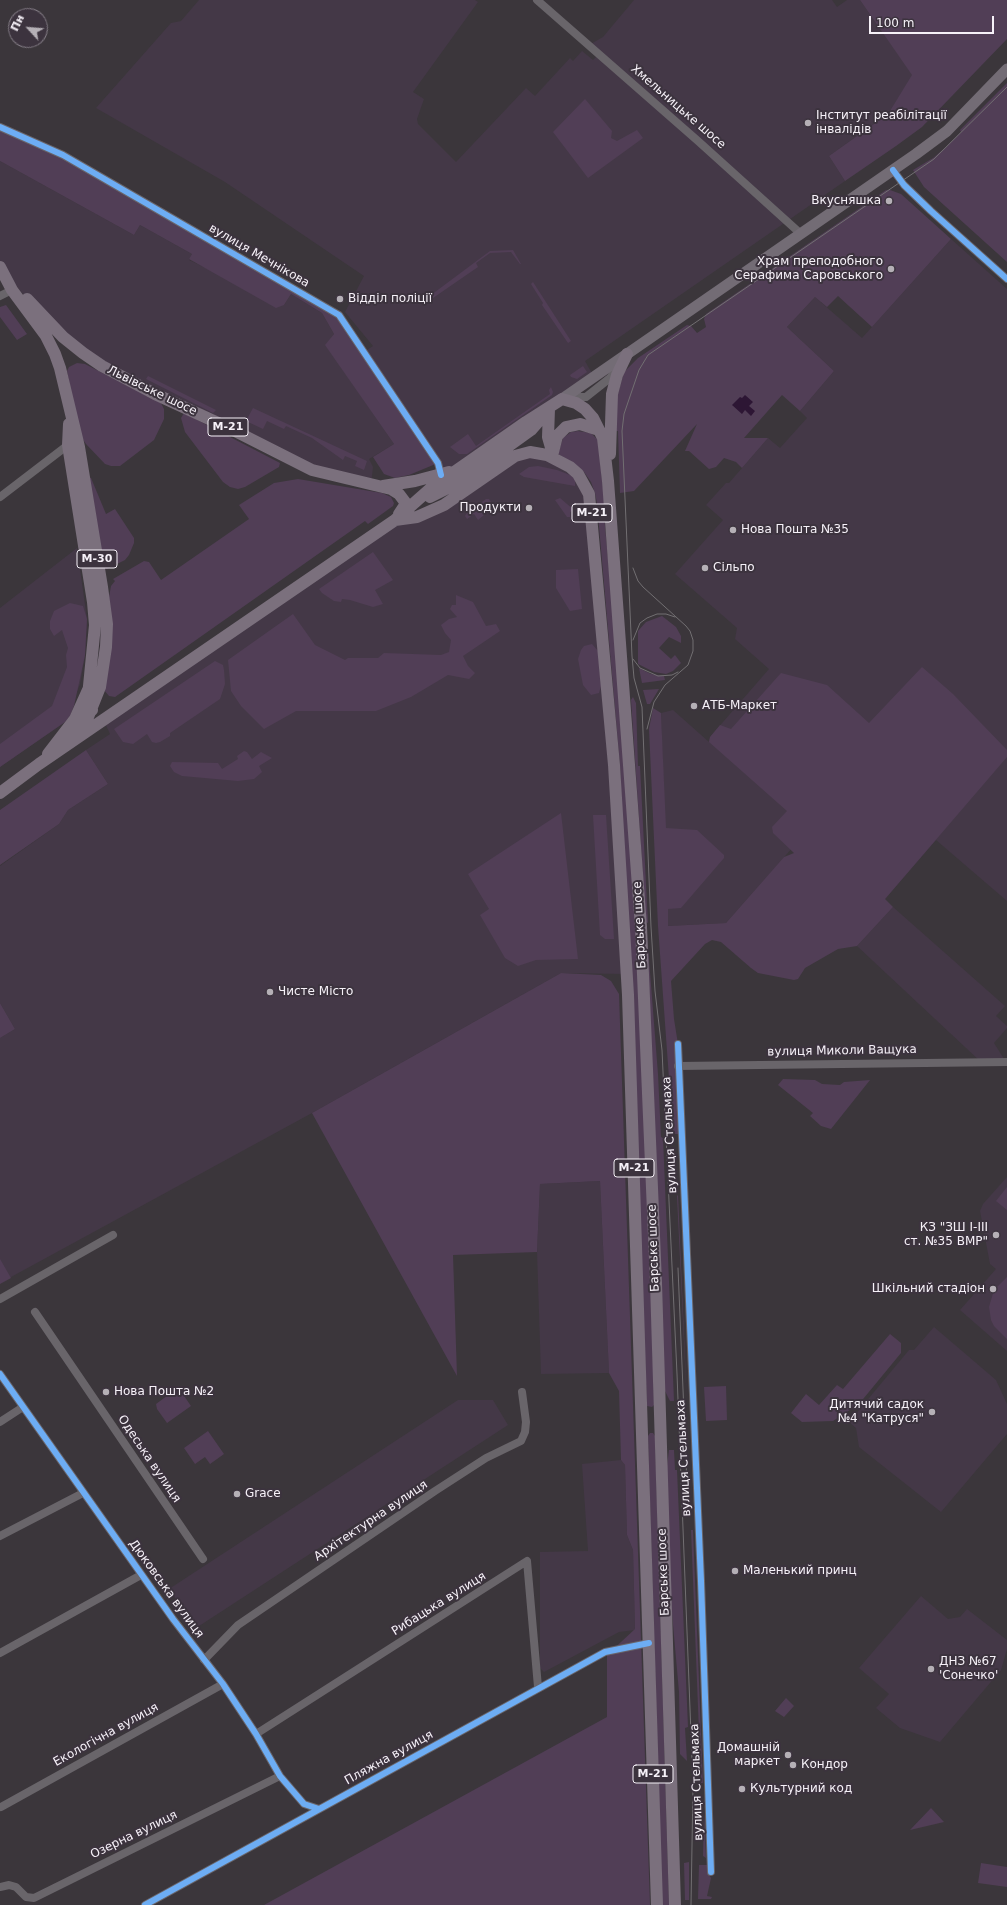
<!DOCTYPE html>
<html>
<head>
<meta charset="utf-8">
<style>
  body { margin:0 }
  #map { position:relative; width:1007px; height:1905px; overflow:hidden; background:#3b363b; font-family:"DejaVu Sans",sans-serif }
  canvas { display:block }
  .north { position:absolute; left:8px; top:8px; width:40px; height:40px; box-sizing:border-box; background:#3c333e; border:1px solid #867f88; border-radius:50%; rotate:296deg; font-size:11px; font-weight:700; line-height:16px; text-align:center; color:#f6f1f8 }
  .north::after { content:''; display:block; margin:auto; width:14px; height:18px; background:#b5b0b6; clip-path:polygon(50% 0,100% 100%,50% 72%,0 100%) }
  .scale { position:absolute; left:869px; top:16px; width:125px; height:18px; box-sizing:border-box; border:2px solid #f6f1f8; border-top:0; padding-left:5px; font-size:12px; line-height:14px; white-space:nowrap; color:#f6f1f8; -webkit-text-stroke:3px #3c333e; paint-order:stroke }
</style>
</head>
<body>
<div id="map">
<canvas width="1007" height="1905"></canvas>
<div class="north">Пн</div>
<div class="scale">100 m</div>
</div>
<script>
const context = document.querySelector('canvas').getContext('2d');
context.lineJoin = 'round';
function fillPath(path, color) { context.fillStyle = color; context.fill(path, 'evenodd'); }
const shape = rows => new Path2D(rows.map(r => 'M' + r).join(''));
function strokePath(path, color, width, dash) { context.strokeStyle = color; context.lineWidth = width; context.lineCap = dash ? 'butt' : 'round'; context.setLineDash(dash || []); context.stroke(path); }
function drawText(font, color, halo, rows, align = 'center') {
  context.font = font + ' "DejaVu Sans",sans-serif'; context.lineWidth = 4; context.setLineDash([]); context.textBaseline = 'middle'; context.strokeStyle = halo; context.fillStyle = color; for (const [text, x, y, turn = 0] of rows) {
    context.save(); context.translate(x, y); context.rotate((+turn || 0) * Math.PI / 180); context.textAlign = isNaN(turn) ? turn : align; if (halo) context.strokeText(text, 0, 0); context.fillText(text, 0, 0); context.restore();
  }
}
fillPath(shape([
  [199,0,475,0,478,2,413,92,424,99,417,119,418,124,456,162,526,88,535,96,570,58,573,61,582,51,593,60,599,54,589,45,603,37,634,0,832,0,837,7,847,0,860,0,913,75,888,114,829,156,845,181,585,361,594,377,441,475,364,352,373,346,345,312,364,276,225,182,96,108,171,23,181,21],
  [0,161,134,235,140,225,192,254,189,260,284,305,291,294,322,313,334,334,326,345,394,444,369,459,373,467,371,484,330,475,102,366,29,301,0,267],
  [951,239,1007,289,1007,901,936,840,885,899,808,830,726,923,668,926,661,713,673,710,709,742,710,737,769,669,735,639,737,628,675,574,723,520,706,505,726,483,729,483,768,438,780,448,807,418,800,411,834,371,787,327,815,297,862,338],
  [538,454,584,483,627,974,561,973,312,1113,0,1283,0,1038,15,1029,0,1003,0,866,59,824,68,810,108,784,86,750,110,734,104,721,395,520,417,517,515,456],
  [77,548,87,619,85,655,80,684,65,722,0,767,0,608],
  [893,907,1005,1006,996,1016,1007,1026,1007,1028,994,1043,1006,1062,981,1062,857,946],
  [1007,1177,1007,1351,960,1310,996,1269,990,1264,980,1211,983,1204],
  [600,1181,609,1373,541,1374,537,1252,540,1184],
  [934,1327,996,1380,1007,1404,1007,1434,941,1512,859,1447,856,1428,849,1422,909,1350,914,1350],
  [458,1400,493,1400,508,1425,196,1628,169,1589],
  [621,1460,625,1465,627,1535,633,1550,635,1630,619,1632,544,1672,540,1668,540,1552,588,1551,582,1464],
  [921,1596,948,1619,960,1617,967,1609,1007,1640,1007,1649,1001,1670,940,1742,900,1728,876,1708,889,1694,859,1668]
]), '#443847');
fillPath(shape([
  [860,0,1007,0,1007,39,922,127,896,146,845,181,829,156,888,114,912,75],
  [1007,83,1007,262,924,187,913,170,933,158,947,146,961,132,960,130],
  [585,99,612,131,611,138,617,141,637,130,643,138,588,178,553,132],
  [0,128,56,151,339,315,438,463,409,475,395,478,384,474,373,457,394,444,325,345,334,334,322,313,291,294,284,305,276,308,189,259,192,254,140,225,134,235,0,161],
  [886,190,890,190,901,194,951,239,872,327,838,296,827,307,815,297,787,327,834,371,800,411,782,395,744,438,768,438,742,468,736,462,724,458,716,467,709,469,689,451,685,451,697,424,634,491,620,493,618,431,615,431,614,408,624,372,638,358,687,325,691,326,697,333,706,327,704,319,706,314],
  [513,250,521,264,520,264,511,252,490,253,476,263,478,267,433,298,431,295,490,251],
  [533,282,571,341,568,343,542,305,543,303,531,284],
  [6,305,27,334,17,340,0,317,0,307],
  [77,363,85,364,161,403,164,409,164,419,154,440,120,466,111,466,105,464,86,444,79,434,67,371,69,367],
  [583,366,587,372,577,379,571,377,570,375],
  [148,376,216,410,213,413,146,379],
  [551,387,553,392,552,395,467,454,459,454,450,447,468,434,476,446,550,394,549,390],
  [253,408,367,461,364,470,355,466,357,461,345,456,343,460,312,438,286,426,284,429,267,421,263,429,246,421],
  [184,413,280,463,279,467,245,487,238,489,230,487,223,482,185,432,181,418],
  [578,431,591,433,598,440,605,508,598,509,595,493,591,482,584,472,558,454,563,438,571,432],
  [538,466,557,470,570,475,575,479,575,486,524,477,519,474,529,467],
  [88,477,91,478,106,514,115,509,134,538,134,543,129,555,125,560,107,569,104,569],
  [298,479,382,493,391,497,394,503,393,506,368,524,365,521,115,697,109,696,104,690,109,597,111,586,115,581,113,579,144,561,149,562,161,580,249,519,239,505,274,483],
  [560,498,574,510,570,512,570,517,567,517,555,500],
  [486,499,489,499,495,508,489,512,485,507,481,510,484,515,478,520,474,514,467,519,465,516,467,513],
  [598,515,604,515,619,679,636,930,651,1283,654,1405,652,1407,647,1406,620,766],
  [373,552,393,580,375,590,383,604,373,607,350,600,342,599,341,602,334,601,322,593,319,589],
  [578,569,582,609,570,611,556,588,556,570],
  [456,595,473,602,486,626,496,624,500,631,463,656,468,666,475,673,469,679,448,675,411,697,376,711,296,711,264,729,241,706,231,691,228,660,293,614,315,645,345,660,348,658,378,658,384,653,441,655,449,652,451,640,445,633,441,625,449,619,457,617,450,609,452,605,456,605],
  [70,603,83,606,87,619,85,655,74,706,70,716,65,722,0,767,0,744,52,706,67,667,66,655,68,648,62,630,54,636,50,629,50,621,54,611],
  [662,616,676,627,681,636,681,643,669,637,659,648,671,659,675,655,681,663,673,671,666,674,654,672,638,664,638,631,646,622],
  [592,644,598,651,601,686,599,693,591,695,583,685,578,659,581,650,584,646],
  [215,661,223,665,224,670,225,684,220,699,170,733,170,736,160,742,156,743,152,742,147,734,133,744,123,742,114,729],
  [922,667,953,694,1007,750,1007,757,885,899,893,907,857,946,838,949,805,968,798,979,794,980,758,973,751,968,721,942,712,940,705,944,671,981,674,1019,678,1044,681,1134,673,1134,658,926,649,729,653,708,661,713,666,828,697,830,724,855,724,858,681,908,668,909,668,926,726,923,784,857,794,853,773,833,772,827,787,811,709,742,710,737,720,725,731,729,781,673,827,685,869,723],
  [639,668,651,674,664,676,665,680,642,683],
  [659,689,650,704,647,704,643,690],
  [633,697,636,703,638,766,640,766,648,923,646,922,631,700],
  [86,750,108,784,68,810,59,824,0,865,0,810],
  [244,751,247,752,252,759,261,752,272,758,259,766,262,772,254,779,238,781,182,776,174,772,170,766,172,762,218,763,222,769,238,759,237,756],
  [561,813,578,959,536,960,518,966,505,958,480,915,489,909,468,874],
  [593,815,606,815,614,939,605,939,600,935],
  [647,934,658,1074,661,1137,663,1138,674,1401,670,1401,664,1389],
  [561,973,601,975,611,981,619,994,650,1905,264,1905,607,1717,607,1655,635,1629,633,1550,627,1535,625,1465,621,1460,619,1391,609,1373,600,1181,540,1184,537,1252,453,1255,457,1376,312,1113],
  [0,1003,15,1029,0,1038],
  [783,1079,815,1080,822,1084,840,1085,844,1082,870,1080,831,1129,821,1126,810,1116,813,1113,778,1085],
  [1007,1187,1007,1210,996,1201],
  [678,1195,687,1405,677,1196],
  [0,1259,11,1278,0,1284],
  [1007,1277,1007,1339,994,1326,991,1320,989,1307,994,1290],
  [890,1334,901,1343,901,1353,859,1404,833,1421,802,1422,791,1413,806,1394,819,1405,837,1385,843,1389],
  [726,1386,727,1420,706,1421,704,1387],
  [175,1390,180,1390,191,1406,167,1423,157,1409,156,1404],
  [208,1431,224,1454,210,1464,205,1457,195,1464,184,1448],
  [650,1433,653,1433,655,1436,669,1905,662,1905,648,1436],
  [669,1450,674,1450,675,1470,677,1470,688,1727,685,1728,687,1761,680,1754,679,1692,671,1602,666,1473],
  [691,1530,693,1530,703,1783,701,1783],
  [786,1698,794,1706,784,1717,775,1711],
  [931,1808,944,1822,910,1830],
  [704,1811,706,1858,703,1856],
  [689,1862,689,1900,685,1900,684,1863],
  [981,1863,1007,1867,1007,1887,978,1883],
  [699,1865,707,1865,707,1872,711,1878,707,1896,712,1897,711,1899,698,1899]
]), '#513e56');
fillPath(shape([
  [745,395,753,402,749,406,755,411,751,416,745,410,742,414,732,405,740,397,742,398]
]), '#2d1634');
strokePath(shape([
  [537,0,698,141,801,234],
  [0,127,63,155,339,315,438,463,441,475],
  [893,170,904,185,931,211,1007,279],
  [0,296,12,290],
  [573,392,580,397,586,397,610,378,617,369],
  [0,497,68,445],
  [678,1044,701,1581,711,1872],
  [678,1066,1007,1062],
  [0,1299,113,1235],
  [35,1312,203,1559],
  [0,1374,173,1619,223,1684,256,1734,280,1776,304,1804,319,1809],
  [0,1422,23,1407],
  [0,1536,83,1493],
  [0,1653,141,1575],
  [204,1660,238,1625,435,1491,486,1458,521,1441,525,1432,526,1422,522,1392],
  [256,1734,527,1561,538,1687],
  [1,1807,223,1684],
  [0,1887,9,1885,16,1887,26,1897,34,1898,280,1776],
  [145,1905,605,1652,649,1643]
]), '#69656a', 8);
strokePath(shape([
  [562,399,916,154,947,131,1007,69]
]), '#736c75', 11);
strokePath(shape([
  [0,267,12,290,46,336,55,354,60,368,79,447,102,587,107,624,106,647,100,687,88,717,74,737],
  [27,299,63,337,83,353,102,366,155,394,231,429,312,470,391,489,399,494,405,502,405,505,399,514],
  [549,409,548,437,552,451],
  [69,424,68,445,93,602,95,625,88,696,92,710],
  [553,452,557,436,566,427,580,424,599,430],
  [610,454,612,394,617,375,627,354],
  [383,486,415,481,449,472],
  [430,497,456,484,531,430,544,415],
  [395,520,430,489,526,422,562,399,576,403,585,409,593,418,603,438,608,481,641,927,656,1283,675,1905],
  [395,520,417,517,444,505,515,456,530,452,547,455,570,467,578,474,589,494,614,765,628,995,657,1905],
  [48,754,75,719,88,690],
  [0,793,39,764,401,516]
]), '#7b707d', 12);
strokePath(shape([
  [633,568,638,581,643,587,686,626,690,631,693,640,693,651,688,665,665,685,654,702,647,729],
  [633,640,640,623,647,618,657,614,666,614,675,617],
  [633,659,640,668,658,676,672,675,678,672],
  [678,1268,687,1486],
  [691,1905,693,1786,677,1374,662,1050,655,991,651,927,642,707,634,678,632,656,622,431,624,414,639,370,648,355,934,159,1007,87]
]), '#726f72', 1);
strokePath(shape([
  [0,127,63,155,339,315,438,463,441,475],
  [893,170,904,185,931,211,1007,279],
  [678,1044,701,1581,711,1872],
  [0,1374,173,1619,223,1684,256,1734,280,1776,304,1804,319,1809],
  [145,1905,605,1652,649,1643]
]), '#6dadf4', 6);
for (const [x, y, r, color] of [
  [808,123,4,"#b5b0b6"],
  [889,201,4,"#b5b0b6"],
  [891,269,4,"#b5b0b6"],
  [340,299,4,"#b5b0b6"],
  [529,508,4,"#b5b0b6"],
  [733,530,4,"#b5b0b6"],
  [705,568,4,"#b5b0b6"],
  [694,706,4,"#b5b0b6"],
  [270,992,4,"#b5b0b6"],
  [996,1235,4,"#b5b0b6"],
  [993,1289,4,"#b5b0b6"],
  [106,1392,4,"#b5b0b6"],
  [932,1412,4,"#b5b0b6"],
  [237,1494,4,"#b5b0b6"],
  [735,1571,4,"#b5b0b6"],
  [931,1669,4,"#b5b0b6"],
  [788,1755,4,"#b5b0b6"],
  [793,1765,4,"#b5b0b6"],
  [742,1789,4,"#b5b0b6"]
]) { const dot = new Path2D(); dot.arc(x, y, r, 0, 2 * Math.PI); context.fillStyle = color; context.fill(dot); strokePath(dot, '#3c333e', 1.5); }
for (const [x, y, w] of [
  [228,427,40],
  [592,513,40],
  [97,559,40],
  [634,1168,40],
  [653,1774,40]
]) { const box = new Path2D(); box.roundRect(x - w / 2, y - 9, w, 18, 3); context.fillStyle = '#3c333e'; context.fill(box); strokePath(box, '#f6f1f8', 1); }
drawText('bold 11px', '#f6f1f8', null, [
  ["М-21",228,427],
  ["М-21",592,513],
  ["М-30",97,559],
  ["М-21",634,1168],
  ["М-21",653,1774]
]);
drawText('12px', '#f6f1f8', '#3c333e', [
  ["Хмельницьке шосе",678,107,41],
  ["вулиця Мечнікова",259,256,30],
  ["Львівське шосе",152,391,26],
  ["Барське шосе",640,925,-93],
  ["вулиця Миколи Ващука",842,1051,-1],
  ["вулиця Стельмаха",670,1135,-93],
  ["Барське шосе",654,1248,-92],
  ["вулиця Стельмаха",684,1458,-93],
  ["Одеська вулиця",149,1459,56],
  ["Архітектурна вулиця",371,1521,-34],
  ["Барське шосе",664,1572,-92],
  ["Дюковська вулиця",166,1589,54],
  ["Рибацька вулиця",439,1604,-32],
  ["Екологічна вулиця",106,1735,-29],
  ["Пляжна вулиця",389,1758,-29],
  ["вулиця Стельмаха",697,1782,-92],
  ["Озерна вулиця",134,1835,-26]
]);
drawText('12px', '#f6f1f8', '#3c333e', [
  ["Інститут реабілітації",816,116],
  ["інвалідів",816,130],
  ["Вкусняшка",881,201,"right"],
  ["Храм преподобного",883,262,"right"],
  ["Серафима Саровського",883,276,"right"],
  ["Відділ поліції",348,299],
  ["Продукти",521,508,"right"],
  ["Нова Пошта №35",741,530],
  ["Сільпо",713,568],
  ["АТБ-Маркет",702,706],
  ["Чисте Місто",278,992],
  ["КЗ \"ЗШ І-ІІІ",988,1228,"right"],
  ["ст. №35 ВМР\"",988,1242,"right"],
  ["Шкільний стадіон",985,1289,"right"],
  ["Нова Пошта №2",114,1392],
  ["Дитячий садок",924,1405,"right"],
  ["№4 \"Катруся\"",924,1419,"right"],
  ["Grace",245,1494],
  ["Маленький принц",743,1571],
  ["ДНЗ №67",939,1662],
  ["'Сонечко'",939,1676],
  ["Домашній",780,1748,"right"],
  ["маркет",780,1762,"right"],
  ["Кондор",801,1765],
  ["Культурний код",750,1789]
], 'left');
</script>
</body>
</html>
